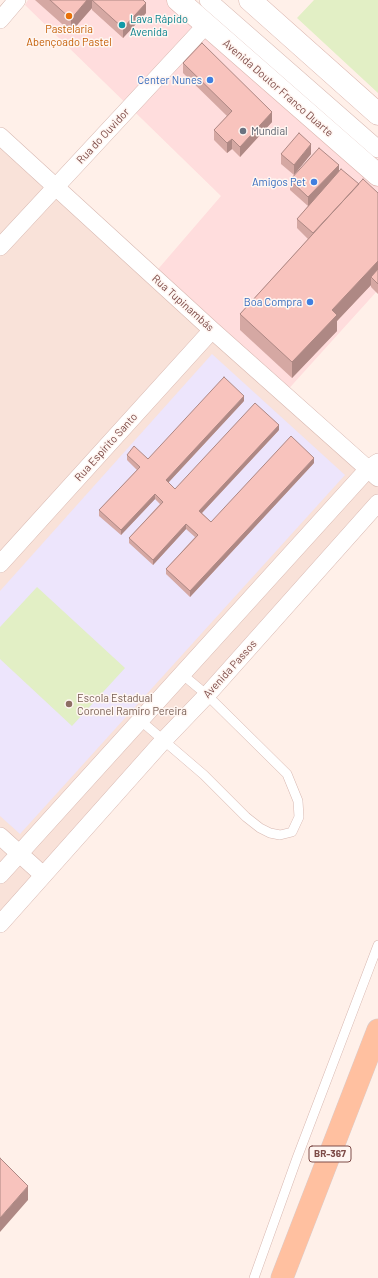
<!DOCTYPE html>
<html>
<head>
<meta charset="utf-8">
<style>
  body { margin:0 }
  canvas { display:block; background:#fff0e9 }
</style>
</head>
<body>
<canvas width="378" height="1278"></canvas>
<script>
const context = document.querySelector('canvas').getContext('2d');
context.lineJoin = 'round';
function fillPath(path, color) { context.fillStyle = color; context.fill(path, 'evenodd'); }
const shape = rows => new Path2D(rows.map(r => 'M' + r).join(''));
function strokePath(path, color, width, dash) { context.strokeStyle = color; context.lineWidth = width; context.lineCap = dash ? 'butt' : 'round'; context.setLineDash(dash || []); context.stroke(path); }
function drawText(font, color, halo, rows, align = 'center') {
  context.font = font + ' Barlow,sans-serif'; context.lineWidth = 3; context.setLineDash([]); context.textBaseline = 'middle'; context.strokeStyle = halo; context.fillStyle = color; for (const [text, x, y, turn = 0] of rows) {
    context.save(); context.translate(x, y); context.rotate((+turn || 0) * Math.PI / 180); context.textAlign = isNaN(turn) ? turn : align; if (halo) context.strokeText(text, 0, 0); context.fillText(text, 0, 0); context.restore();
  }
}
fillPath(shape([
  [0,136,378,478,378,503,0,923]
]), '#f9e2d9');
fillPath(shape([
  [28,0,178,0,378,175,378,290,284,394,153,275,221,196,25,5]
]), '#fdd');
fillPath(shape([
  [212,354,345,475,20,834,0,816,0,591]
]), '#ede5fc');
fillPath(shape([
  [314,0,378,0,378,93,297,18],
  [37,587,125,668,72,726,0,659,0,627]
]), '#e2efc5');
const lane = shape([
  [141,721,204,775,246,817,260,828,270,833,280,835,292,832,299,817,298,801,287,774,207,695,183,675],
  [254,1278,297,1158,378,945]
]);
const street = shape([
  [208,0,378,149],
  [0,20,17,0],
  [0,136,212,330,378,478],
  [0,247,206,25],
  [0,564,212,330],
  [0,836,43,875],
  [0,875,368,469,378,462],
  [0,924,163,741,207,695,378,503]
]);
const secondary = shape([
  [178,0,378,175],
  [250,0,378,114]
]);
const primary = shape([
  [282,1278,378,1030]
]);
strokePath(lane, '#d8b8b1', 10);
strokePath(street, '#d8b8b1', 18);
strokePath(secondary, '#dbb5ae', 23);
strokePath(primary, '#dbcdcc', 23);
strokePath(lane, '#fff', 9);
strokePath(street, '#fff', 17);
strokePath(secondary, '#fff', 22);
strokePath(primary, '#ffc0a0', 22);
fillPath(shape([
  [35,0,143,0,146,13,123,38,92,10,92,8,71,32],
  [183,63,272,122,240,157,232,149,227,153,214,140,214,130,227,116,183,73],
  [281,154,311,154,294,175,281,164],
  [339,172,359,184,378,193,378,294,371,287,371,285,337,321,337,331,292,378,240,330,240,314,308,239,297,228,297,219,308,206,290,190,290,180],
  [244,401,168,483,175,489,279,430,202,513,211,522,314,463,190,597,166,574,166,569,195,537,186,529,153,565,129,543,129,538,160,504,155,499,121,535,99,516,99,510,137,470,127,460,127,455,148,459]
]), '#d5a8a3');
fillPath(shape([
  [87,0,98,0,92,0,92,8,71,32,71,19],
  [146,3,146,13,123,38,123,28],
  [272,112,272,122,240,157,240,147],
  [232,139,232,149,227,153,227,143],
  [311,144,311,154,294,175,294,165],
  [339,165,339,175,308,207,308,197],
  [378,261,378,277,371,277,371,285,337,321,337,331,292,378,292,362,332,310],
  [244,396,244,401,166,485,166,480],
  [279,425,279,430,199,516,199,511],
  [314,458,314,463,190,597,190,591],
  [155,494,155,499,121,535,121,530],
  [186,524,186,529,153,565,153,560],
  [28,1186,28,1200,0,1232,0,1218]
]), '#ae8884');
const building = shape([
  [50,0,87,0,71,19,50,0],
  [92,0,143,0,146,3,123,28,92,0],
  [202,43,272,112,240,147,232,139,227,143,214,130,232,111,183,63,202,43],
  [299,133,311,144,294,165,281,154,299,133],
  [319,148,339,165,308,197,290,180,319,148],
  [341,169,359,184,313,233,297,219,341,169],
  [363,179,378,193,378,261,332,310,337,315,292,362,240,314,363,179],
  [378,269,378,284,371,277,378,269],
  [224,377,244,396,166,480,175,489,255,403,279,425,199,511,211,522,291,436,314,458,190,591,166,569,198,535,186,524,153,560,129,538,163,502,155,494,121,530,99,510,140,467,127,455,134,446,148,459,224,377],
  [0,1158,28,1186,0,1218,0,1158]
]);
fillPath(building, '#f8c3bd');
strokePath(building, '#ae8884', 1);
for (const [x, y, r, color] of [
  [69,16,4,"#e8710a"],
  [122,25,4,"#0f9aa8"],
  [210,80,4,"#3f7fe0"],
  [243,131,4,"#6b7280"],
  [314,182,4,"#3f7fe0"],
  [310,302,4,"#3f7fe0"],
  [69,704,4,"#8d6e63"]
]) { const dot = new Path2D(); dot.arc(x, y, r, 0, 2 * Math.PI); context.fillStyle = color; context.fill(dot); strokePath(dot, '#fff6f2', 1.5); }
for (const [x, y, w] of [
  [330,1154,42]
]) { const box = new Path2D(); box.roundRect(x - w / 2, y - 8, w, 16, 3); context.fillStyle = '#fff6f2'; context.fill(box); strokePath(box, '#7e4c48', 1); }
drawText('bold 10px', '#7e4c48', null, [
  ["BR-367",330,1154]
]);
drawText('11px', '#0d838f', '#fff6f2', [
  ["Lava Rápido",130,19],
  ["Avenida",130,32]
], 'left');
drawText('11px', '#c56008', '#fff6f2', [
  ["Pastelaria",69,29],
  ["Abençoado Pastel",69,42]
]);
drawText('11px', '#366cbe', '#fff6f2', [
  ["Center Nunes",202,80],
  ["Amigos Pet",306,182],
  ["Boa Compra",302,302]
], 'right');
drawText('11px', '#7e4c48', '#fff6f2', [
  ["Avenida Doutor Franco Duarte",278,88,41],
  ["Rua do Ouvidor",103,136,-47],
  ["Rua Tupinambás",183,303,42],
  ["Rua Espírito Santo",106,447,-48],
  ["Avenida Passos",230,669,-48]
]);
drawText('11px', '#5b616d', '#fff6f2', [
  ["Mundial",251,131]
], 'left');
drawText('11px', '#785e54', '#fff6f2', [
  ["Escola Estadual",77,698],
  ["Coronel Ramiro Pereira",77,711]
], 'left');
</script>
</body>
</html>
